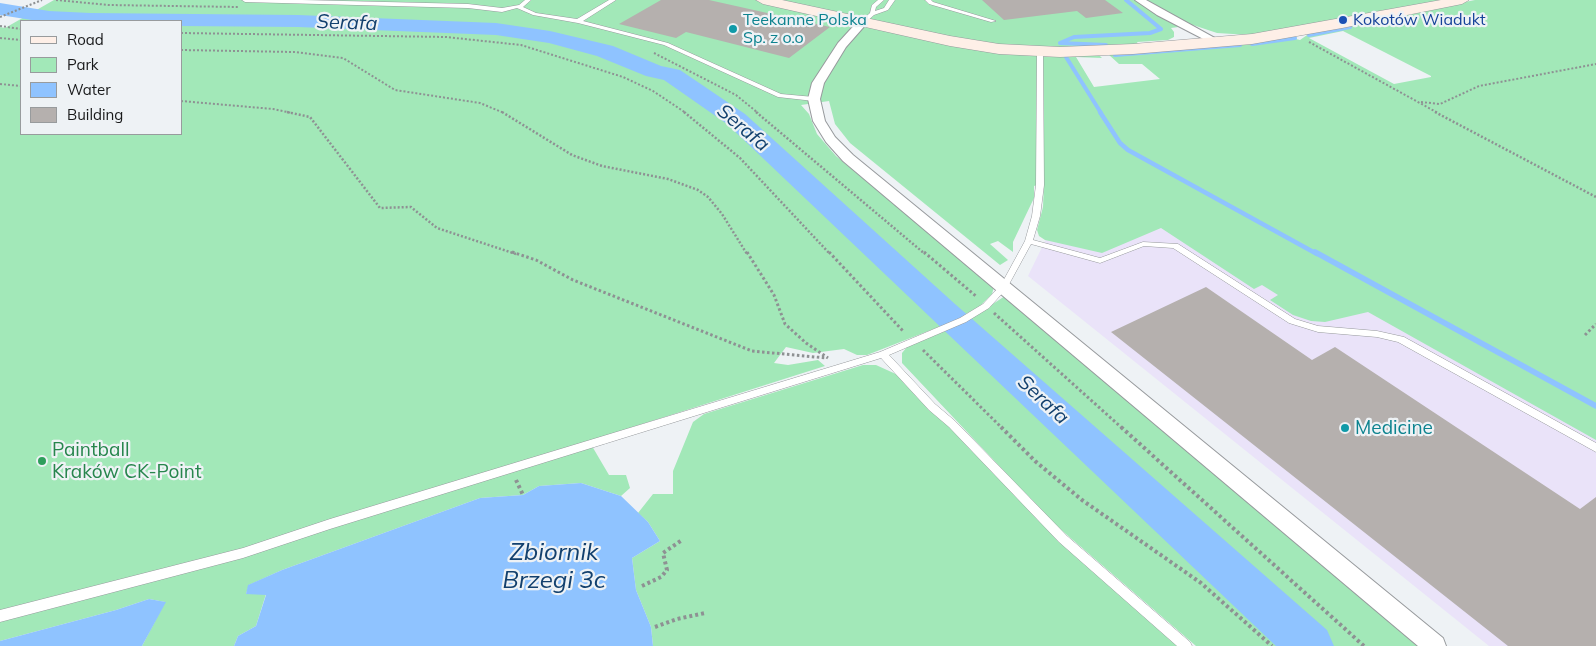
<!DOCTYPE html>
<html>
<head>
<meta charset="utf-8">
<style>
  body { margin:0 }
  #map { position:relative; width:1596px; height:646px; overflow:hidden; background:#eef2f5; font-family:Mulish,sans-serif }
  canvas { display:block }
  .legend { position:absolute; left:20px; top:20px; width:162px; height:115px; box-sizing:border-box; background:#eef2f5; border:1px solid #989b9d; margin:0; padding:6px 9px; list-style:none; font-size:15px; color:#18191a }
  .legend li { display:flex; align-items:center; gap:10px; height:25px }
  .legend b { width:25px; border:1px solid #989b9d }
</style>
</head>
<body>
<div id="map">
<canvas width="1596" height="646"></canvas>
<ul class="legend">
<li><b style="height:6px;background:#feefe7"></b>Road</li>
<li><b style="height:14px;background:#a2e8b8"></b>Park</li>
<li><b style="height:14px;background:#8fc3ff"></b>Water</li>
<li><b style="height:14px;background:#b5b0ae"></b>Building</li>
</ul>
</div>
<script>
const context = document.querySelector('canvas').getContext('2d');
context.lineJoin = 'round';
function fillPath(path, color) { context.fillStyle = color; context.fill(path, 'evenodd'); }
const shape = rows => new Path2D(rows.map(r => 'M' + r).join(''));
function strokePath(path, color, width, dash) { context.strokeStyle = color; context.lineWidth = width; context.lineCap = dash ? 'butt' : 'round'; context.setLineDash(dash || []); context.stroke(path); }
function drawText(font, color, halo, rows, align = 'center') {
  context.font = font + ' Mulish,sans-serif'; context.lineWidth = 4.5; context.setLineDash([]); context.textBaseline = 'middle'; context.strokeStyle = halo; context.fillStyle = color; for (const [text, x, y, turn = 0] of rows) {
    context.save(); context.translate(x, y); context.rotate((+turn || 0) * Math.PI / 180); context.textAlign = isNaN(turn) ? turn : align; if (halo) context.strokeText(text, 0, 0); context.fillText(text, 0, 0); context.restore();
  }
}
fillPath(shape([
  [1053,189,1376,290,1596,410,1596,646,1489,646,1028,276,1047,237]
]), '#eae3f9');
fillPath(shape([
  [54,0,1449,0,1249,35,1217,33,1193,25,1171,28,1174,32,1174,37,1168,40,1137,42,1138,44,1099,55,1102,58,1076,57,1094,87,1160,79,1142,64,1119,64,1108,54,1288,37,1300,40,1310,33,1475,0,1596,0,1596,440,1368,312,1325,322,1311,321,1293,315,1270,300,1278,295,1262,285,1254,289,1161,228,1102,253,1045,240,1039,236,1037,230,1043,207,1044,183,1034,186,1034,198,1013,242,1013,252,998,241,990,244,1008,260,1000,265,850,143,835,124,829,101,801,105,809,114,817,134,836,156,994,287,992,294,979,307,949,323,867,355,857,355,844,349,813,353,786,347,774,363,788,365,818,360,825,366,589,441,609,475,626,475,630,488,621,496,581,483,539,486,523,495,480,498,282,570,249,585,246,594,266,594,256,626,238,636,234,646,142,646,165,602,149,599,116,610,0,641,0,27,5,28],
  [21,21,181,21,181,134,21,134],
  [1343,31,1431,76,1431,77,1394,84,1309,38],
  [1005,296,1420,646,1196,646,1052,522,902,363,902,353,907,347,964,323],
  [863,365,876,365,898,375,956,431,1040,522,1181,646,653,646,651,627,636,590,632,558,660,541,648,522,638,513,653,494,673,494,673,471,693,422,704,414]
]), '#a2e8b8');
fillPath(shape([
  [581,483,621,496,648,522,660,541,632,558,636,590,651,627,653,646,234,646,238,636,256,626,266,595,246,594,248,585,282,570,480,498,523,495,539,486],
  [149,599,166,602,142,646,0,646,0,641,116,610]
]), '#8fc3ff');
strokePath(shape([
  [1309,35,1350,27],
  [1060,43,1074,37,1150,33,1161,29,1126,0],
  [1060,43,1106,45],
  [1252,44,1295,38],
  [1115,55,1240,45],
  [1066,57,1101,113]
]), '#8fc3ff', 4);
strokePath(shape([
  [1100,112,1120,143,1128,150,1317,254]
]), '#8fc3ff', 4.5);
strokePath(shape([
  [1315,252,1596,406]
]), '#8fc3ff', 5.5);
fillPath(shape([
  [0,3,49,11,90,13,298,15,496,23,550,31,613,46,661,66,680,70,745,114,955,304,1327,630,1334,646,1276,646,727,124,664,80,646,76,597,56,549,43,496,35,298,27,181,26,181,21,38,21,0,15,0,3]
]), '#8fc3ff');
fillPath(shape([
  [661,0,709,0,830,27,789,58,686,32,676,38,619,24],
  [982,0,1105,0,1123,13,1086,18,1077,11,1004,20],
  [1206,287,1312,360,1335,347,1580,509,1596,497,1596,646,1508,646,1111,332]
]), '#b5b0ae');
const lane = shape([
  [242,0,302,0,468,4,502,8,519,5,525,0,531,0,523,7,536,13,577,19,609,0,616,0,583,21,668,43,781,94,814,97,817,99,814,101,778,97,664,45,578,23,533,15,517,8,502,12,468,8,245,2,242,0],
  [878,0,884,0,876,7,875,11,884,8,889,0,895,0,888,10,874,15,865,23,861,23,861,21,870,13,872,5,878,0],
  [925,0,931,0,933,2,996,21,991,22,929,4,925,0],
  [1040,50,1043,52,1044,185,1040,216,1033,240,1100,258,1143,242,1178,244,1295,319,1318,326,1377,331,1404,337,1596,443,1596,452,1398,342,1377,337,1318,332,1289,323,1173,248,1144,246,1100,263,1031,244,1007,288,989,308,966,322,889,355,935,404,955,421,1067,536,1190,642,1192,646,1177,646,1059,542,949,427,929,410,881,358,330,529,243,558,0,622,0,610,243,548,330,519,880,352,960,318,983,304,1001,285,1025,241,1032,216,1036,185,1037,52,1040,50]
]);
const street = shape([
  [1135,0,1146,0,1222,42,1217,45,1213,44,1157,15,1135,0],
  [863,19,868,22,846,47,824,83,820,99,825,121,835,137,853,155,1443,638,1446,646,1418,646,843,161,826,142,813,121,808,99,812,83,838,43,859,20,863,19]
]);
const secondary = shape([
  [756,0,782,0,950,36,999,44,1060,47,1133,44,1252,34,1441,0,1469,0,1462,4,1342,28,1252,44,1133,54,1060,57,999,54,950,46,763,4,756,0]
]);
strokePath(lane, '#979a9d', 1);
strokePath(street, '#979a9d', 2);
strokePath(secondary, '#979a9d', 1);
strokePath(shape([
  [56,0,109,5,238,7],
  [0,17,42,0],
  [0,26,21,29],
  [181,33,446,37,521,45,623,77,653,91,686,113],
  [0,38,21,40],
  [1309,42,1438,113],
  [181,50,294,52,343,58,395,90,480,103,504,113],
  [654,53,736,95,758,113],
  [0,84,21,86],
  [181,101,273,109,292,113],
  [1421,102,1440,104,1479,86,1596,64]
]), '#8e9193', 2, [2, 2]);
strokePath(shape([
  [287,112,310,117,380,208,411,207,437,228,516,254],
  [502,112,572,155,602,166,668,179,698,190,708,197,722,214,747,254],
  [684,112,740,158,830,254],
  [756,112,925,254],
  [1435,112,1596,197]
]), '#8e9193', 2.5, [2, 2]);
strokePath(shape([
  [512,252,536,260,573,280,752,351,826,358],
  [747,252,774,295,785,324,806,343,828,358],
  [829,252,904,332],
  [924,252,977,297],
  [994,313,1122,428],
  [1585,335,1596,324],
  [923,350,1002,428]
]), '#8e9193', 3, [2.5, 2.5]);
strokePath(shape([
  [1001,427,1035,461,1082,500,1201,583,1272,646],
  [1121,427,1364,646],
  [516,480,523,495],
  [642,586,661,577,667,570,663,553,682,540],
  [655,627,677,619,705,613]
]), '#8e9193', 4, [3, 3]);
fillPath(lane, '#fff');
fillPath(street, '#fff');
fillPath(secondary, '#feefe7');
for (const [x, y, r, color] of [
  [1343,20,5,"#1a4fb4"],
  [733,29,5,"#0f9aa8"],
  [1345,428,5,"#0f9aa8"],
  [42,461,5,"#2e9e5b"]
]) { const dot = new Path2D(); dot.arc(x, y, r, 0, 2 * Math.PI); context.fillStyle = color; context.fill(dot); strokePath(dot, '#eef2f5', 2); }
drawText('16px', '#0d838f', '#eef2f5', [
  ["Teekanne Polska",743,20],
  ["Sp. z o.o",743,38]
], 'left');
drawText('16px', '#164399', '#eef2f5', [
  ["Kokotów Wiadukt",1353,20]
], 'left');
drawText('19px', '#0d838f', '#eef2f5', [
  ["Medicine",1355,428]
], 'left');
drawText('19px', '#27864d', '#eef2f5', [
  ["Paintball",52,450],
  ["Kraków CK-Point",52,472]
], 'left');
drawText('italic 20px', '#12406e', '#eef2f5', [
  ["Serafa",347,23,2],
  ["Serafa",743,128,40],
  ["Serafa",1043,400,43]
]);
drawText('italic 24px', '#12406e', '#eef2f5', [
  ["Zbiornik",554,553],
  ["Brzegi 3c",554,581]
]);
</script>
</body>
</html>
